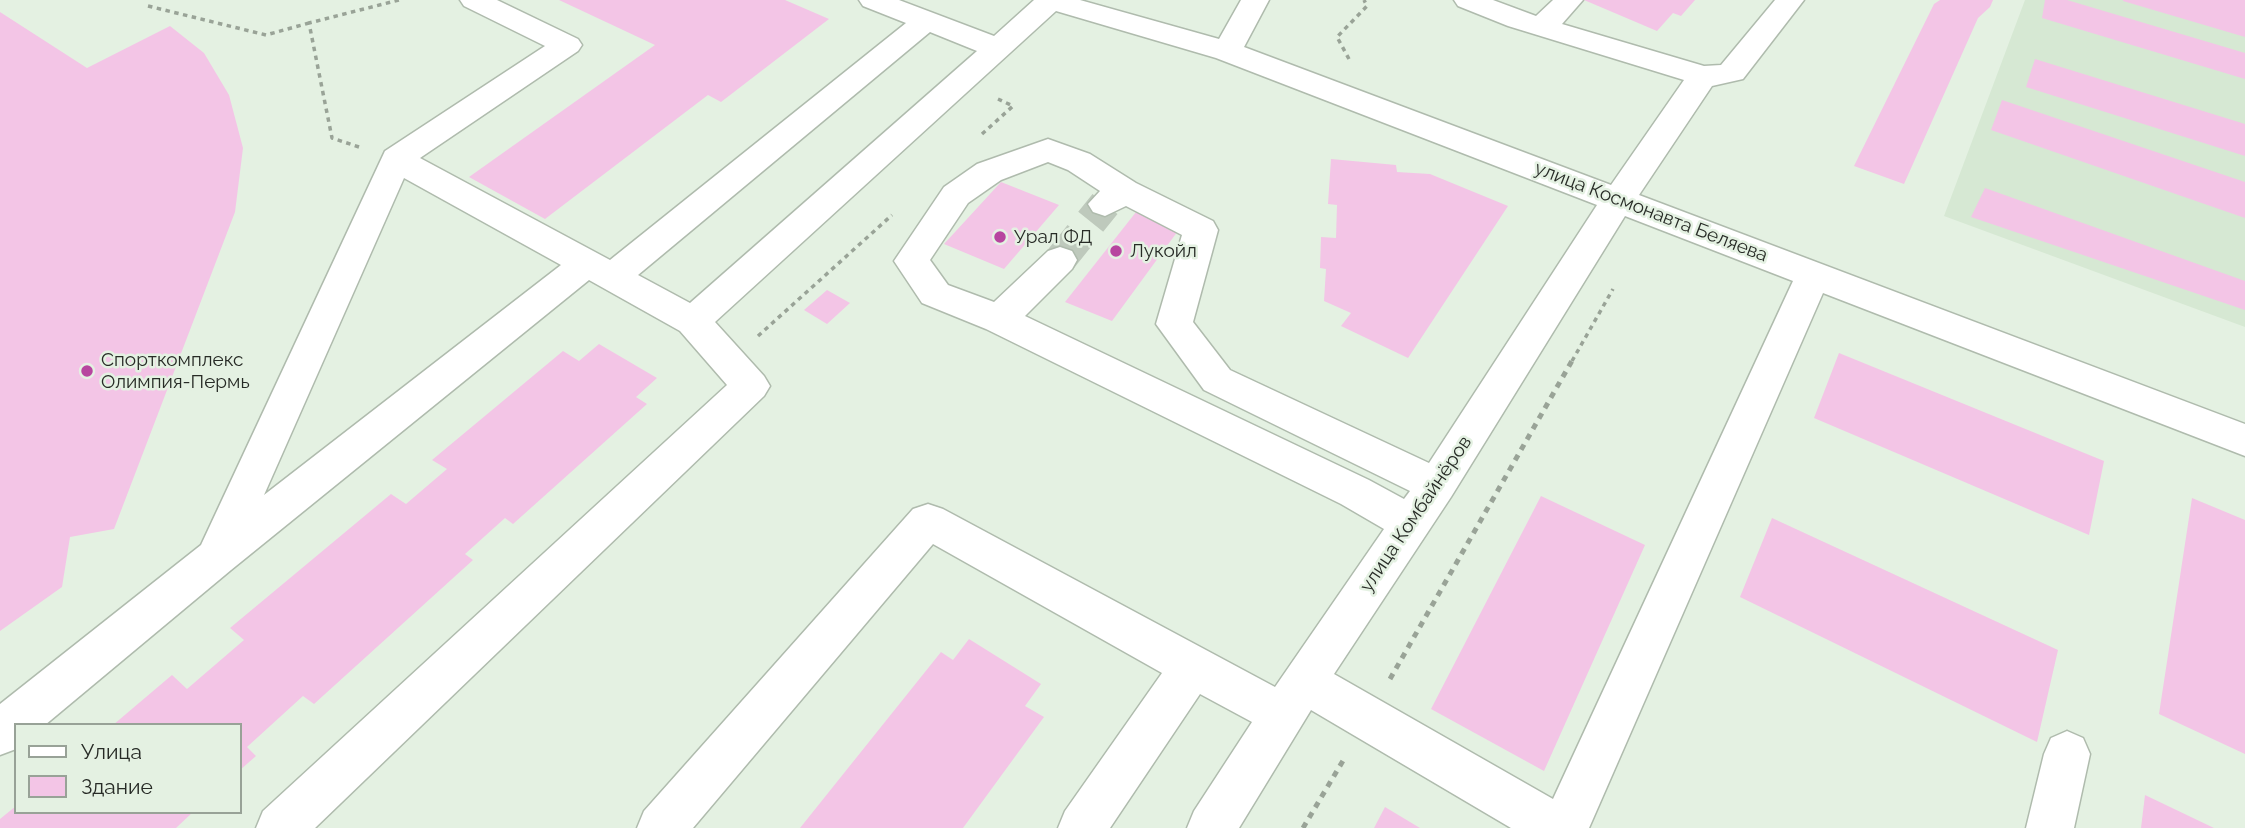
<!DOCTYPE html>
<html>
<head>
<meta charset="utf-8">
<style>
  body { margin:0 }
  #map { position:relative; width:2245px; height:828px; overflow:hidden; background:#e4f1e2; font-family:Raleway,sans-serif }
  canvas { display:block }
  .legend { position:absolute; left:14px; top:723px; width:228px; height:91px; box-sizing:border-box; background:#e4f1e2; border:2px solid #98a297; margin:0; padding:9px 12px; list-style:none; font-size:21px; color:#272b26 }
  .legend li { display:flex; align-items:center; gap:14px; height:35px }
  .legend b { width:35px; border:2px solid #98a297 }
</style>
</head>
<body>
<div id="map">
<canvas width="2245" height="828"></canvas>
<ul class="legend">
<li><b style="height:9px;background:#fff"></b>Улица</li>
<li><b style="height:19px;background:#f3c5e6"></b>Здание</li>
</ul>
</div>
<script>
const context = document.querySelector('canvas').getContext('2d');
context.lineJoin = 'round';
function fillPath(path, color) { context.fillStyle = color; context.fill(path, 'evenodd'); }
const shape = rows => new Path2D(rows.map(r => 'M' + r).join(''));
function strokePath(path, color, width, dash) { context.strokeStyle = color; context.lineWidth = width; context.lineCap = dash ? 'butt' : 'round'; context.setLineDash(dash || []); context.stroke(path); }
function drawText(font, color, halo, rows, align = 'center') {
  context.font = font + ' Raleway,sans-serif'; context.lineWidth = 5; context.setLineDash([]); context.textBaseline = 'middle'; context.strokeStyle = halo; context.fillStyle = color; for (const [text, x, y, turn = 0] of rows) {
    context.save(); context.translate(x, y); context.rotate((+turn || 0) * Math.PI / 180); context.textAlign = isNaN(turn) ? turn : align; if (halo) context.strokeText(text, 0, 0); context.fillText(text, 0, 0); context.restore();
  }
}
fillPath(shape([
  [2025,0,2245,0,2245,327,1944,216]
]), '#d6e8d3');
fillPath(shape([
  [559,0,785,0,829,19,721,102,708,95,545,219,469,177,655,45],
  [1584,0,1695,0,1681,16,1673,13,1657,31],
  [1940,0,1993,0,1990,7,1978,18,1904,184,1854,166,1934,4],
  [2045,0,2067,0,2245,53,2245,79,2042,18],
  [2245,0,2245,37,2123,1,2123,0],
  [0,12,87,68,170,26,204,53,229,95,243,148,235,212,114,529,70,537,62,587,0,631],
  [2035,59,2245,124,2245,156,2026,87],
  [2002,100,2245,182,2245,218,1991,130],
  [1331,159,1396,165,1397,172,1430,174,1508,206,1408,358,1341,326,1351,313,1324,301,1326,269,1320,268,1321,237,1336,238,1337,205,1328,204],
  [1001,182,1059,205,1004,269,944,244],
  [1985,188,2245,281,2245,310,1971,217],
  [1140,207,1183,224,1112,321,1065,302],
  [827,290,850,303,827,324,804,310],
  [599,344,657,378,636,397,647,404,513,524,505,518,465,554,473,560,314,704,303,696,247,747,256,756,240,770,240,725,113,725,172,675,187,689,244,640,230,628,391,494,406,504,447,469,432,460,563,351,579,361],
  [1839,353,2104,461,2089,535,1814,418],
  [1541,496,1645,545,1544,771,1431,709],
  [2192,498,2245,520,2245,754,2159,714],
  [1772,518,2058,650,2037,742,1740,597],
  [969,639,1041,684,1025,706,1044,717,963,828,800,828,941,652,953,660],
  [2145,795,2214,828,2141,828],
  [16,806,16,812,193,812,176,828,0,828,0,819],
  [1385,807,1420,828,1374,828]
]), '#f3c5e6');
strokePath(shape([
  [1060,260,1105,204]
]), '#bec9bc', 32, [32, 17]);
const minor = shape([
  [460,0,497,0,578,39,582,45,578,51,420,158,610,260,906,23,863,6,859,0,899,0,994,36,1034,0,1080,0,1219,39,1241,0,1269,0,1244,47,1611,185,1684,80,1508,26,1458,6,1454,0,1493,0,1536,16,1553,0,1583,0,1562,24,1704,66,1721,65,1775,0,1804,0,1743,79,1712,86,1639,195,2245,424,2245,456,1823,293,1589,828,1511,828,1311,710,1239,828,1187,828,1194,811,1252,722,1200,694,1110,828,1058,828,1065,811,1162,673,933,544,693,828,637,828,644,811,913,509,928,504,943,509,1275,687,1384,529,1341,504,986,329,922,303,894,261,944,187,977,164,1048,139,1090,154,1136,183,1213,221,1218,230,1193,322,1230,370,1429,463,1597,205,1216,58,1056,11,715,322,764,376,770,386,764,396,315,828,256,828,263,811,727,385,680,331,589,280,231,570,45,725,16,725,16,749,0,755,0,704,201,545,385,151,545,46,464,6,460,0],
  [930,32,977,51,690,303,638,275,930,32],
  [1048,162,1068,170,1100,191,1088,204,1093,212,1105,216,1126,206,1182,235,1156,324,1204,390,1410,491,1404,499,1369,480,1025,316,1072,269,1077,260,1072,251,1060,247,1048,251,994,302,948,285,930,260,968,203,1001,180,1048,162],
  [404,178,561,265,264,495,404,178],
  [1625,216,1793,281,1553,799,1334,674,1451,497,1625,216],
  [2067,731,2083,738,2090,754,2074,828,2026,828,2044,754,2051,738,2067,731]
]);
strokePath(minor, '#afbbad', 3);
strokePath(shape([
  [148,6,266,35,309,23],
  [1349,59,1337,37,1367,6,1364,0],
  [982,134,1013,106,998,99],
  [359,147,332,138,309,23,399,0],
  [758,336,892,215],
  [1572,361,1613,289]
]), '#99a397', 3.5, [4.5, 4.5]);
strokePath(shape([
  [1390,679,1573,359],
  [1303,828,1344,759]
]), '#99a397', 5, [6, 6]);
fillPath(minor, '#fff');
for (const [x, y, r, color] of [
  [1000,237,7,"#b7459f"],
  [1116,251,7,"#b7459f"],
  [87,371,7,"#b7459f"]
]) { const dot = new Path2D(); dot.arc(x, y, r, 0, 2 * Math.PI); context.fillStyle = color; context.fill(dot); strokePath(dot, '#e4f1e2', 2.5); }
drawText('19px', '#272b26', '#e4f1e2', [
  ["улица Космонавта Беляева",1651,212,21],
  ["улица Комбайнёров",1416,514,-56]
]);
drawText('19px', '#272b26', '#e4f1e2', [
  ["Урал ФД",1014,237],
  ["Лукойл",1130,251],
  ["Спорткомплекс",101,360],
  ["Олимпия-Пермь",101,382]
], 'left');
</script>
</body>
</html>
